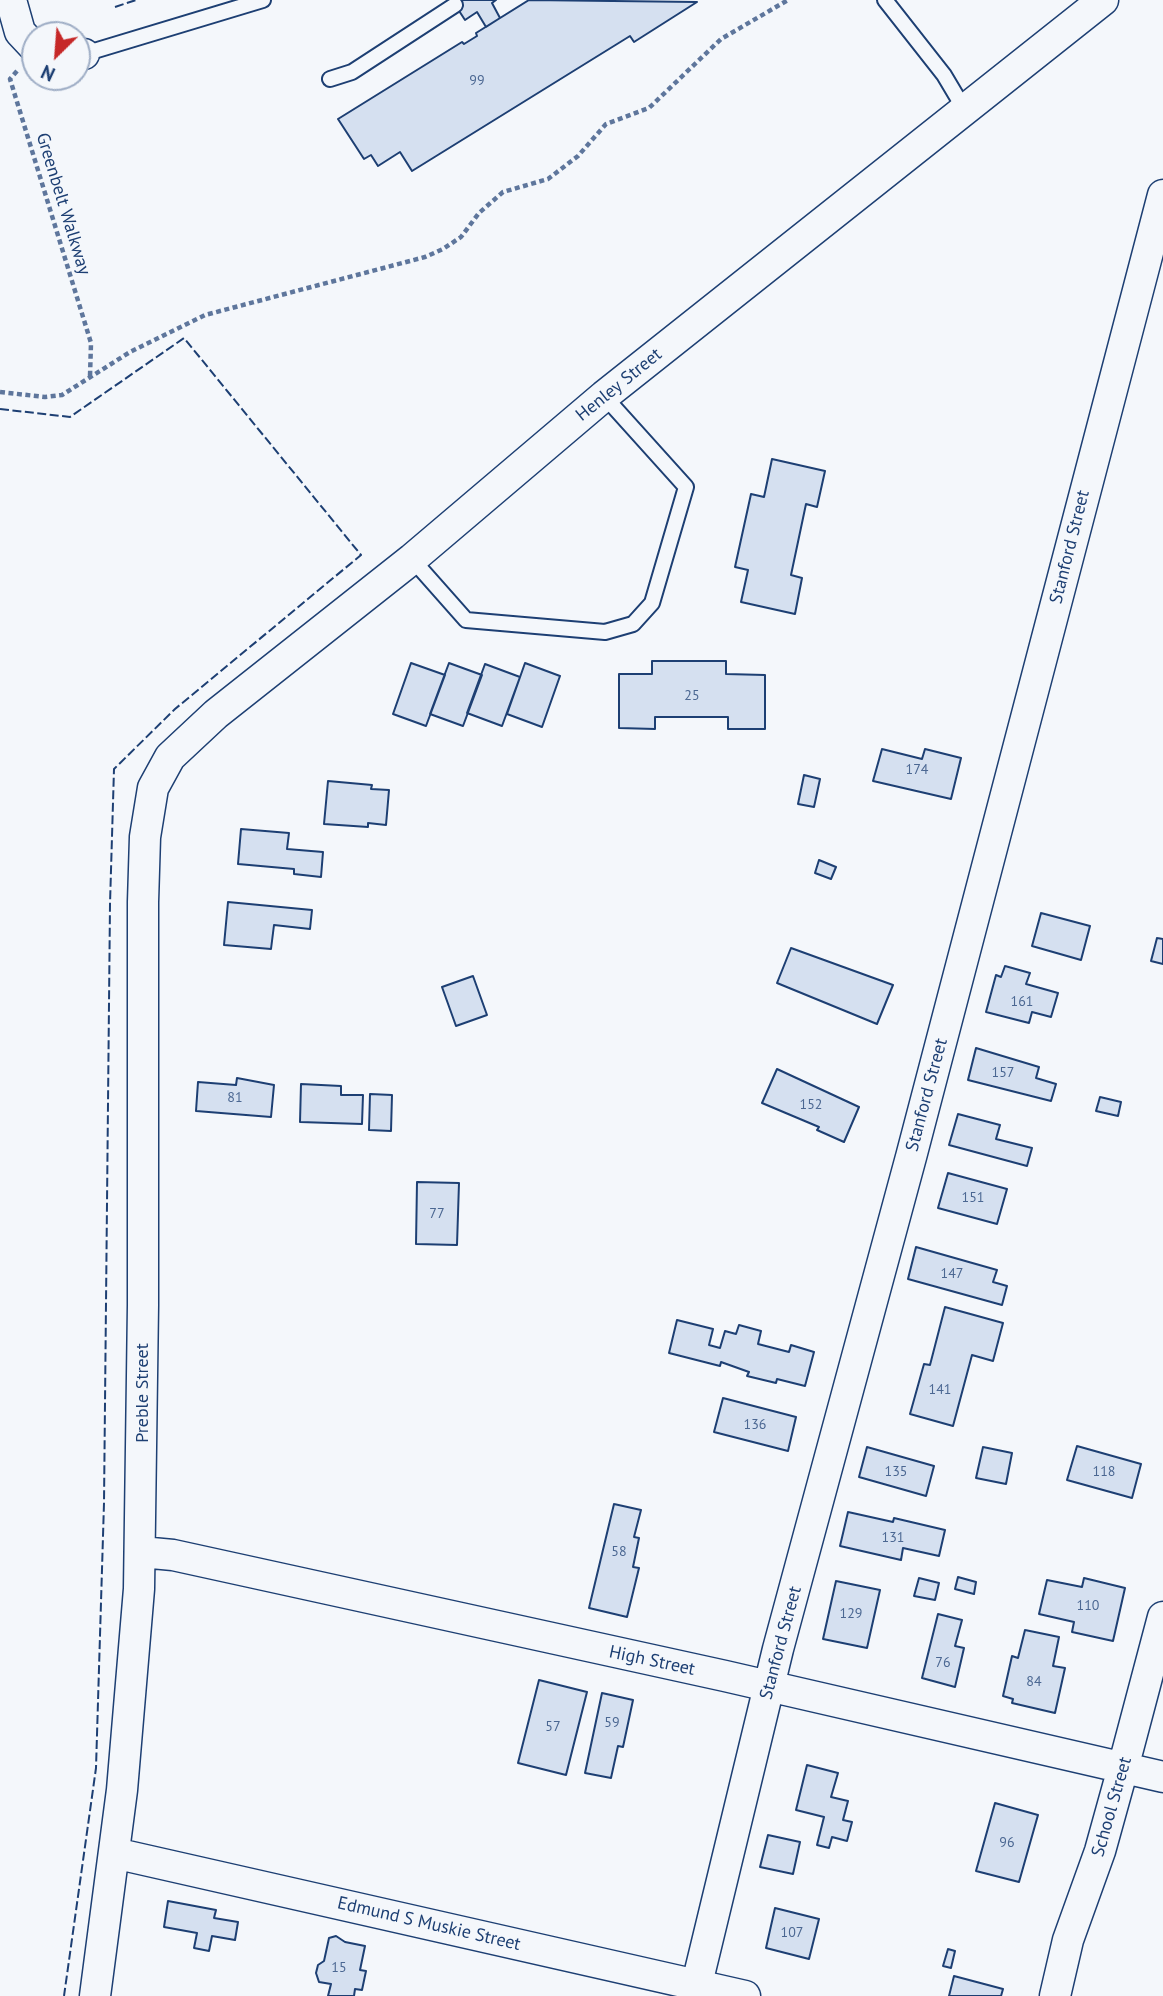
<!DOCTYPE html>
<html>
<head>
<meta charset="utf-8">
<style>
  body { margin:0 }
  #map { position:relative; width:1163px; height:1996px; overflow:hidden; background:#f4f7fb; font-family:"PT Sans",sans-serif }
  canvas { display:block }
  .north { position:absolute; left:21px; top:21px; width:70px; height:70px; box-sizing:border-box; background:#f4f7fb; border:2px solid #9eadc5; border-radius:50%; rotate:205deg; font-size:19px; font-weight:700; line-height:28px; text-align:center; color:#1d3f73 }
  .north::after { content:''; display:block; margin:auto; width:24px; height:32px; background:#c62828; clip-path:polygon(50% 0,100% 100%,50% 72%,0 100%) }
</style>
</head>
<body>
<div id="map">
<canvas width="1163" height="1996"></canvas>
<div class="north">N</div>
</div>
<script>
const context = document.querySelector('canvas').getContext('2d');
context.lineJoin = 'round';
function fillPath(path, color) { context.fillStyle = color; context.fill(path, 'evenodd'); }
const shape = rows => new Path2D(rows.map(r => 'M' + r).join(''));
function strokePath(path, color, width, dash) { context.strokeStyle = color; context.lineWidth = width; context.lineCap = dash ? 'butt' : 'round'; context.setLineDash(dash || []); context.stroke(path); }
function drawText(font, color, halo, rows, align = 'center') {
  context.font = font + ' "PT Sans",sans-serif'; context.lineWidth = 5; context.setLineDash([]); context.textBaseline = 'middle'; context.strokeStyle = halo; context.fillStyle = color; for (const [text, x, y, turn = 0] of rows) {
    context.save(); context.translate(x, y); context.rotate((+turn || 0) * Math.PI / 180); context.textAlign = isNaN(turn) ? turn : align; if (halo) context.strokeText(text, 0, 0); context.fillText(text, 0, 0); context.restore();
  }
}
const building = shape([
  [452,0,496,0,492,3,500,18,486,27,477,12,465,20,452,0],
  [529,0,697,2,634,42,630,36,412,171,400,152,378,166,371,155,364,159,338,119,462,42,464,44,477,36,476,33,529,0],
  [772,459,825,471,817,507,806,504,791,575,802,578,795,614,741,602,748,570,735,567,751,494,764,497,772,459],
  [652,661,726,661,726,674,765,675,765,729,728,729,728,717,655,717,655,729,619,728,619,674,652,674,652,661],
  [411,663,445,675,426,726,393,714,411,663],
  [449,663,482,675,463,726,430,714,449,663],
  [525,663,560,676,542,727,507,714,525,663],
  [485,664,520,677,502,726,467,713,485,664],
  [882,749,922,759,925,749,961,758,951,799,873,781,882,749],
  [804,775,820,779,814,807,798,804,804,775],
  [328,781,372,785,371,789,389,790,386,825,368,823,368,827,324,824,328,781],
  [241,829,289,833,287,849,323,852,321,877,294,874,294,869,238,864,241,829],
  [819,860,836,867,831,879,815,873,819,860],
  [228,902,312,910,310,929,274,925,271,949,224,945,228,902],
  [1041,913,1090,926,1081,960,1032,946,1041,913],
  [1157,938,1163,939,1163,964,1151,961,1157,938],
  [791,948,893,985,877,1024,777,983,791,948],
  [1005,966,1030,973,1026,984,1058,993,1051,1017,1032,1012,1029,1023,986,1012,996,975,1001,977,1005,966],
  [473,976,487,1015,456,1026,442,987,473,976],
  [976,1048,1039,1067,1036,1078,1056,1084,1051,1101,968,1080,976,1048],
  [777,1069,859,1107,844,1142,817,1130,819,1127,762,1103,777,1069],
  [237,1078,274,1085,271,1117,196,1111,198,1082,236,1085,237,1078],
  [301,1084,341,1086,341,1095,363,1095,362,1124,300,1122,301,1084],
  [370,1094,392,1095,391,1131,369,1130,370,1094],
  [1100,1097,1121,1102,1118,1116,1096,1111,1100,1097],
  [958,1114,1000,1125,996,1139,1032,1148,1027,1166,949,1145,958,1114],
  [948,1173,1007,1189,997,1224,938,1208,948,1173],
  [417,1182,459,1183,457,1245,416,1244,417,1182],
  [916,1247,997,1270,993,1282,1007,1286,1002,1305,908,1279,916,1247],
  [945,1307,1003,1323,993,1361,972,1355,953,1426,910,1414,924,1364,930,1365,945,1307],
  [677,1320,713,1329,709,1345,720,1348,725,1331,736,1334,739,1325,761,1331,758,1344,789,1352,791,1345,814,1352,805,1386,777,1379,776,1383,747,1376,749,1372,721,1362,720,1366,669,1353,677,1320],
  [723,1398,796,1417,788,1451,714,1432,723,1398],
  [1077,1446,1141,1464,1132,1498,1067,1480,1077,1446],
  [867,1447,934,1466,926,1496,859,1477,867,1447],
  [983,1447,1012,1453,1006,1484,976,1478,983,1447],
  [614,1504,641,1510,634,1537,639,1538,633,1567,639,1568,627,1617,589,1608,614,1504],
  [848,1512,893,1522,894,1518,945,1530,939,1556,903,1548,901,1560,840,1546,848,1512],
  [958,1577,976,1582,974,1594,955,1589,958,1577],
  [919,1578,939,1583,935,1600,914,1596,919,1578],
  [1084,1578,1125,1588,1113,1641,1072,1632,1074,1622,1039,1614,1047,1580,1082,1587,1084,1578],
  [836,1581,880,1590,867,1648,823,1639,836,1581],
  [938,1614,962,1620,955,1646,964,1648,955,1687,922,1678,938,1614],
  [1025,1630,1059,1637,1053,1666,1065,1668,1055,1713,1012,1703,1013,1699,1003,1696,1012,1656,1018,1658,1025,1630],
  [539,1680,587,1692,566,1775,518,1763,539,1680],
  [602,1693,633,1700,623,1747,618,1746,611,1778,585,1773,602,1693],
  [807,1765,838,1773,831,1797,848,1801,843,1820,852,1822,847,1841,832,1837,829,1848,817,1845,824,1817,796,1810,807,1765],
  [995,1803,1038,1815,1019,1882,976,1871,995,1803],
  [768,1835,800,1842,793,1874,760,1867,768,1835],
  [168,1901,216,1910,214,1918,238,1922,235,1940,212,1936,209,1951,194,1948,197,1933,164,1927,168,1901],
  [775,1908,819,1919,809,1959,766,1948,775,1908],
  [336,1936,345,1942,365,1946,360,1970,366,1971,362,1990,355,1989,354,1996,328,1996,331,1984,319,1982,316,1973,318,1965,324,1961,329,1938,336,1936],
  [948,1949,955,1951,951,1968,943,1966,948,1949],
  [954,1976,1003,1989,1001,1996,949,1996,954,1976]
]);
fillPath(building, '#d5e0f0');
strokePath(building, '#1d3f73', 2);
const service = shape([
  [885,0,944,75,966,112],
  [84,54,263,0],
  [330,79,352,72,455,5],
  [412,559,466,620,605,632,633,624,652,603,686,487,604,396]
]);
const minor = shape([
  [11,0,20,32,35,48],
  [77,55,84,54],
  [141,1552,173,1555,725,1676,1163,1777],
  [114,1853,745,1996],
  [95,1996,122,1790,139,1589,143,1305,143,902,145,837,153,788,170,757,216,714,412,559,604,396,1103,0],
  [694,1996,778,1649,911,1157,1163,195],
  [1055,1996,1068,1940,1100,1851,1123,1768,1163,1617]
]);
strokePath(service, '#1d3f73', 18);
strokePath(minor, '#1d3f73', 33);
strokePath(shape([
  [17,71,10,79,91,343,90,376],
  [0,392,45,397,62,395,130,352,205,315,425,257,443,249,461,237,479,213,503,192,548,179,578,156,606,124,649,108,721,39,788,0]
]), '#5e769c', 4.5, [5, 3.5]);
strokePath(service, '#f4f7fb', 14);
strokePath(minor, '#f4f7fb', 30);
strokePath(shape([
  [115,7,136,0],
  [0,409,70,417,184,338,361,555,175,709,114,769,110,904,104,1503,96,1768,64,1996]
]), '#1d3f73', 2, [9, 3.5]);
drawText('14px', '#4b6792', null, [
  ["99",477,81],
  ["25",692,696],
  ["174",917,770],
  ["161",1022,1002],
  ["157",1003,1073],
  ["81",235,1098],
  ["152",811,1105],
  ["151",973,1198],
  ["77",437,1214],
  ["147",952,1274],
  ["141",940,1390],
  ["136",755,1425],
  ["135",896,1472],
  ["118",1104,1472],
  ["131",893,1538],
  ["58",619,1552],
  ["110",1088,1606],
  ["129",851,1614],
  ["76",943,1663],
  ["84",1034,1682],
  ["59",612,1723],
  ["57",553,1727],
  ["96",1007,1843],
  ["107",792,1933],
  ["15",339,1968]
]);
drawText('18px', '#1d3f73', '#f4f7fb', [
  ["Greenbelt Walkway",63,204,73],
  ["Henley Street",619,385,-39],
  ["Stanford Street",1070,547,-76],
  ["Stanford Street",927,1095,-75],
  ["Preble Street",143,1393,-90],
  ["Stanford Street",781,1643,-75],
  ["High Street",652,1661,12],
  ["School Street",1112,1807,-74],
  ["Edmund S Muskie Street",429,1924,13]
]);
</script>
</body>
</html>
